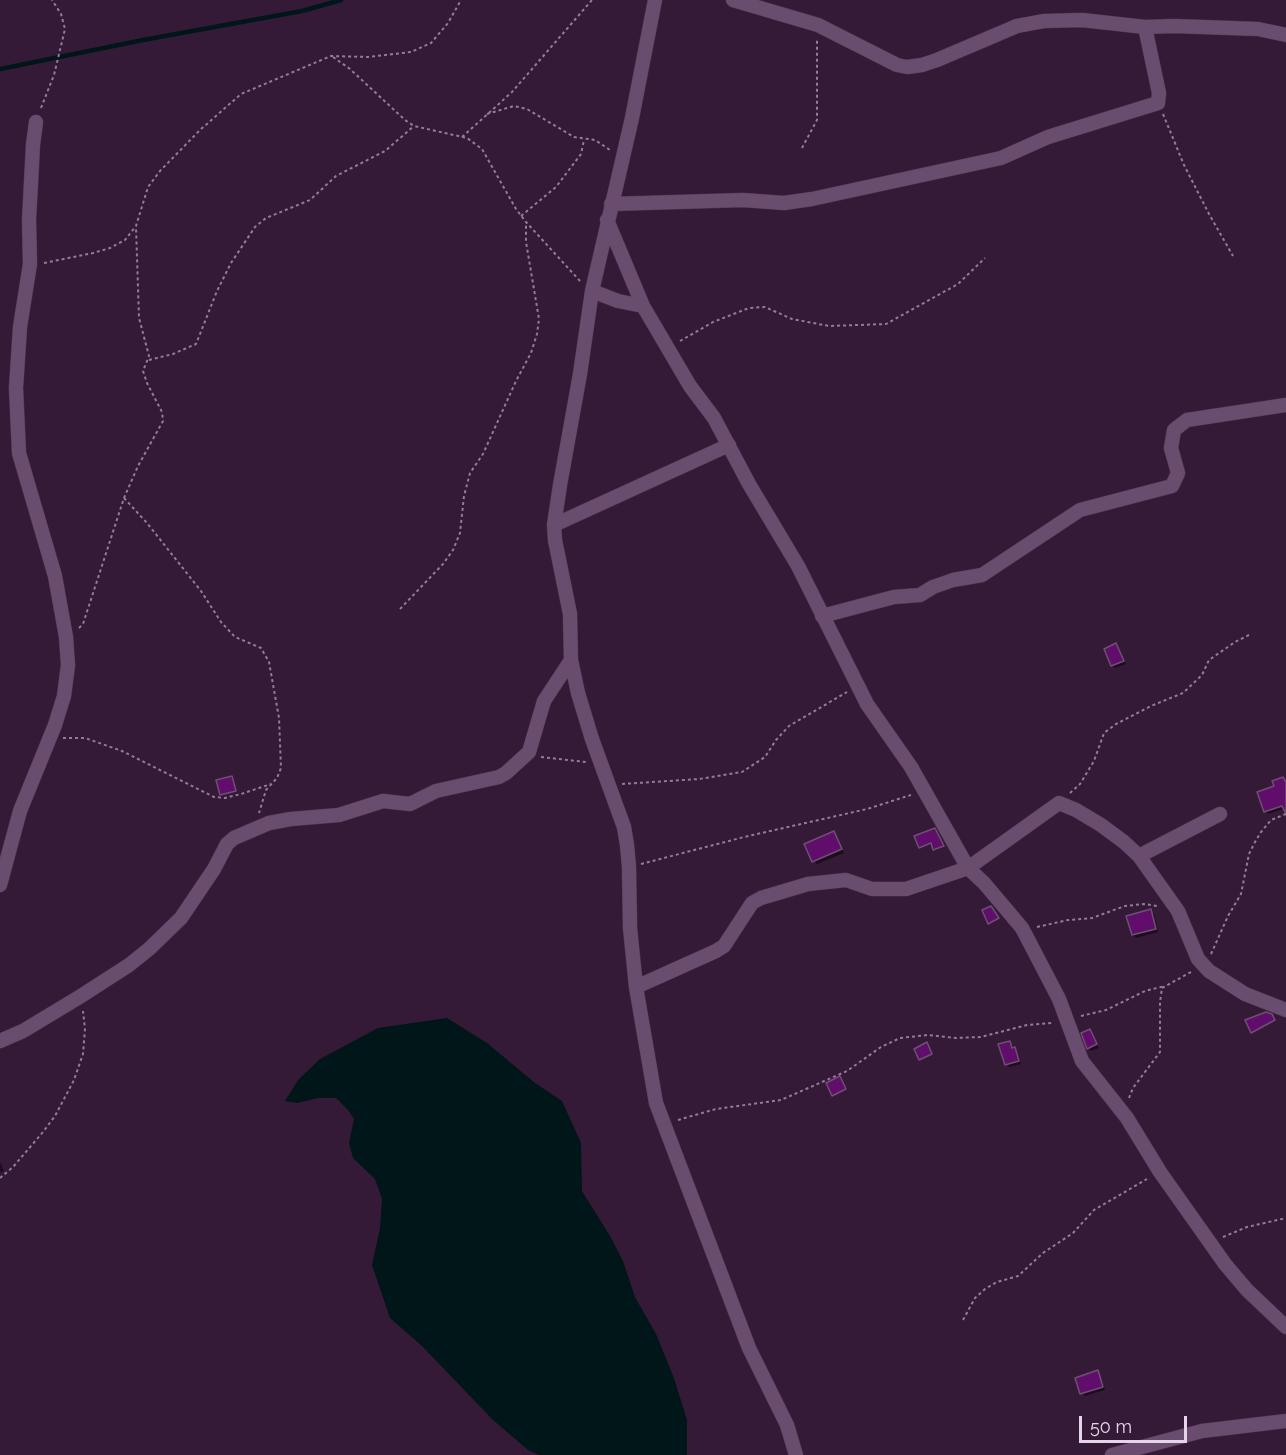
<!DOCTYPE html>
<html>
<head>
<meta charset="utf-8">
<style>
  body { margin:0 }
  #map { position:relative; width:1286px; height:1455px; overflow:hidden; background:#351a38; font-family:Raleway,sans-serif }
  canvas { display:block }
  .scale { position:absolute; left:1079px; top:1416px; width:108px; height:27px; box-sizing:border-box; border:3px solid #e6d5e8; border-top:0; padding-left:8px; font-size:18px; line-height:21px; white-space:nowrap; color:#e6d5e8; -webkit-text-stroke:4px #351a38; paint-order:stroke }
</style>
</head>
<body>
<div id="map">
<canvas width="1286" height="1455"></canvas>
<div class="scale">50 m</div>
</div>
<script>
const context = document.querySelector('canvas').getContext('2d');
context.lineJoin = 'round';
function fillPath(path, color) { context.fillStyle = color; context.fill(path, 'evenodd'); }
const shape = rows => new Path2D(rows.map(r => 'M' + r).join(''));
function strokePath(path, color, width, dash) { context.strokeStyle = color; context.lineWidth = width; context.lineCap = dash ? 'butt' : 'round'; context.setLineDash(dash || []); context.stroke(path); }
fillPath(shape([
  [447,1018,487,1043,535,1083,562,1101,581,1143,582,1191,610,1236,623,1261,635,1297,656,1334,674,1378,687,1420,687,1455,539,1455,528,1450,493,1420,422,1346,390,1318,372,1265,380,1228,382,1199,375,1179,353,1158,349,1143,354,1119,348,1110,336,1098,318,1098,297,1103,285,1101,298,1080,320,1059,378,1028]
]), '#001618');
fillPath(shape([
  [1116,645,1126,664,1115,668,1112,665],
  [1286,800,1286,808,1268,814,1265,811],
  [936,831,944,847,936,850,932,844,921,848,920,847],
  [834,833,844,853,817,864,814,861],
  [1151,911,1154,914,1158,932,1136,938,1133,935],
  [1273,1017,1275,1021,1252,1032],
  [1089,1030,1099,1048,1091,1051,1088,1048],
  [1010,1043,1017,1052,1021,1064,1009,1067,1006,1064],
  [0,1162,4,1171,0,1172],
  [1097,1372,1100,1375,1105,1390,1085,1396,1082,1393]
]), '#0007');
strokePath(shape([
  [0,69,143,40,302,11,341,0]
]), '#001618', 4.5);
const building = shape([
  [1116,643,1124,661,1111,666,1104,649,1116,643],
  [232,776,236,791,220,795,216,780,232,776],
  [1283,777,1286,782,1286,814,1282,806,1264,812,1257,792,1274,786,1272,781,1283,777],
  [935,828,944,846,933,850,931,843,919,848,914,836,935,828],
  [834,831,842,849,812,862,804,844,834,831],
  [991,906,999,918,988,924,982,910,991,906],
  [1151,909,1156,929,1132,935,1126,916,1151,909],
  [1266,1012,1272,1014,1275,1020,1251,1033,1245,1020,1266,1012],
  [1090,1029,1097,1044,1087,1049,1081,1033,1090,1029],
  [1010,1041,1012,1048,1015,1047,1019,1061,1005,1065,998,1044,1010,1041],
  [927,1042,932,1054,919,1060,914,1049,927,1042],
  [840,1076,846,1089,832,1096,826,1083,840,1076],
  [1098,1370,1103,1387,1080,1394,1075,1378,1098,1370]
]);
fillPath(building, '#610d6c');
strokePath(building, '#6e5072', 1.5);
const street = shape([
  [655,0,632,118,592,291,580,374,560,485,554,525,555,540,570,614,571,660,578,693,592,739,624,827,627,845,629,867,630,928,636,987,656,1103,749,1348,787,1425,796,1455],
  [733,0,818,25,897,65,907,67,922,65,937,60,1017,26,1044,21,1082,20,1145,27,1174,26,1258,29,1286,35],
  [611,204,743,200,784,203,812,199,1001,158,1048,137,1158,103,1159,93,1145,27],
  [607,220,643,306,690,386,714,418,749,484,798,566,867,704,911,767,968,868,984,883,1022,928,1059,999,1082,1061,1127,1118,1160,1172,1225,1264,1247,1290,1286,1327],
  [592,291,618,301,643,306],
  [554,525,729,445],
  [822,616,894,597,920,595,933,587,953,580,982,575,1080,510,1172,486,1178,473,1171,448,1174,430,1187,420,1286,405],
  [1139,856,1220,814],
  [0,885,20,811,55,725,64,696,68,665,66,637,55,576,19,453,16,388,20,327,30,264,29,220,33,145,36,122],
  [636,987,716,951,724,946,752,903,761,898,808,884,846,880,872,889,906,889,968,868,1059,803,1076,810,1101,825,1124,842,1139,856,1178,911,1198,959,1209,971,1245,994,1286,1010],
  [0,1041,23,1031,81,996,129,965,149,949,181,918,214,869,227,844,234,838,269,823,291,819,339,815,383,801,410,804,436,791,499,777,506,773,529,752,544,701,571,660],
  [1112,1455,1202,1431,1286,1421]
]);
strokePath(street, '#4c364f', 15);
strokePath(shape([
  [333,57,350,69,405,120,414,126,467,138,482,149,516,209,526,222,580,281],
  [41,108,54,75,65,29,61,14,52,0],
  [487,114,514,106,527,109,574,137,595,140,610,150],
  [1163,114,1184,165,1209,214,1233,256],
  [462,137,512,92,592,0],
  [802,148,817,120,817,40],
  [521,216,556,187,581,154,584,140],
  [44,263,93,253,110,248,125,240,136,226,148,187,160,171,200,130,241,94,331,56,368,57,411,52,431,43,448,23,461,0],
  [680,341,713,322,749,308,765,307,792,319,829,326,886,324,958,284,985,258],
  [149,360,173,354,196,344,217,291,231,263,255,227,266,218,310,200,336,176,385,151,414,126],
  [124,498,147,523,201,591,221,622,235,637,261,648,269,662,279,718,281,768,277,778,266,790,259,813],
  [400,609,443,564,453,550,460,533,464,496,470,473,483,454,516,381,531,353,537,334,539,319,526,242,526,222],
  [79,628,83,624,124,498,138,466,163,421,162,412,147,383,143,371,149,356,139,318,136,227],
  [63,738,85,738,122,751,214,797,225,798,241,794,271,784],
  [541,757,586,762],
  [622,784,699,779,742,772,765,757,776,740,789,726,847,692],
  [1070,793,1080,784,1094,761,1104,733,1116,724,1151,706,1183,693,1202,675,1209,660,1235,642,1249,635],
  [641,864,744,837,867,809,911,795],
  [1037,927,1068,920,1092,918,1125,906,1144,904,1157,906],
  [1211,954,1228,916,1241,894,1249,854,1255,842,1261,832,1271,820,1286,814],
  [1081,1016,1106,1010,1145,991,1165,986],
  [1129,1098,1133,1088,1160,1052,1160,1002,1162,988,1191,972],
  [678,1120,716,1109,781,1100,847,1071,881,1047,900,1038,928,1035,956,1038,981,1037,1027,1025,1052,1023],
  [0,1178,13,1167,43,1132,55,1116,74,1080,83,1054,85,1029,83,1011],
  [1223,1237,1247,1227,1286,1218],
  [963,1320,975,1298,985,1289,997,1282,1018,1276,1043,1253,1073,1233,1094,1210,1147,1179]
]), '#937d96', 2, [3, 3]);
strokePath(street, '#6a4d6e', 14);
</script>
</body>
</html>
